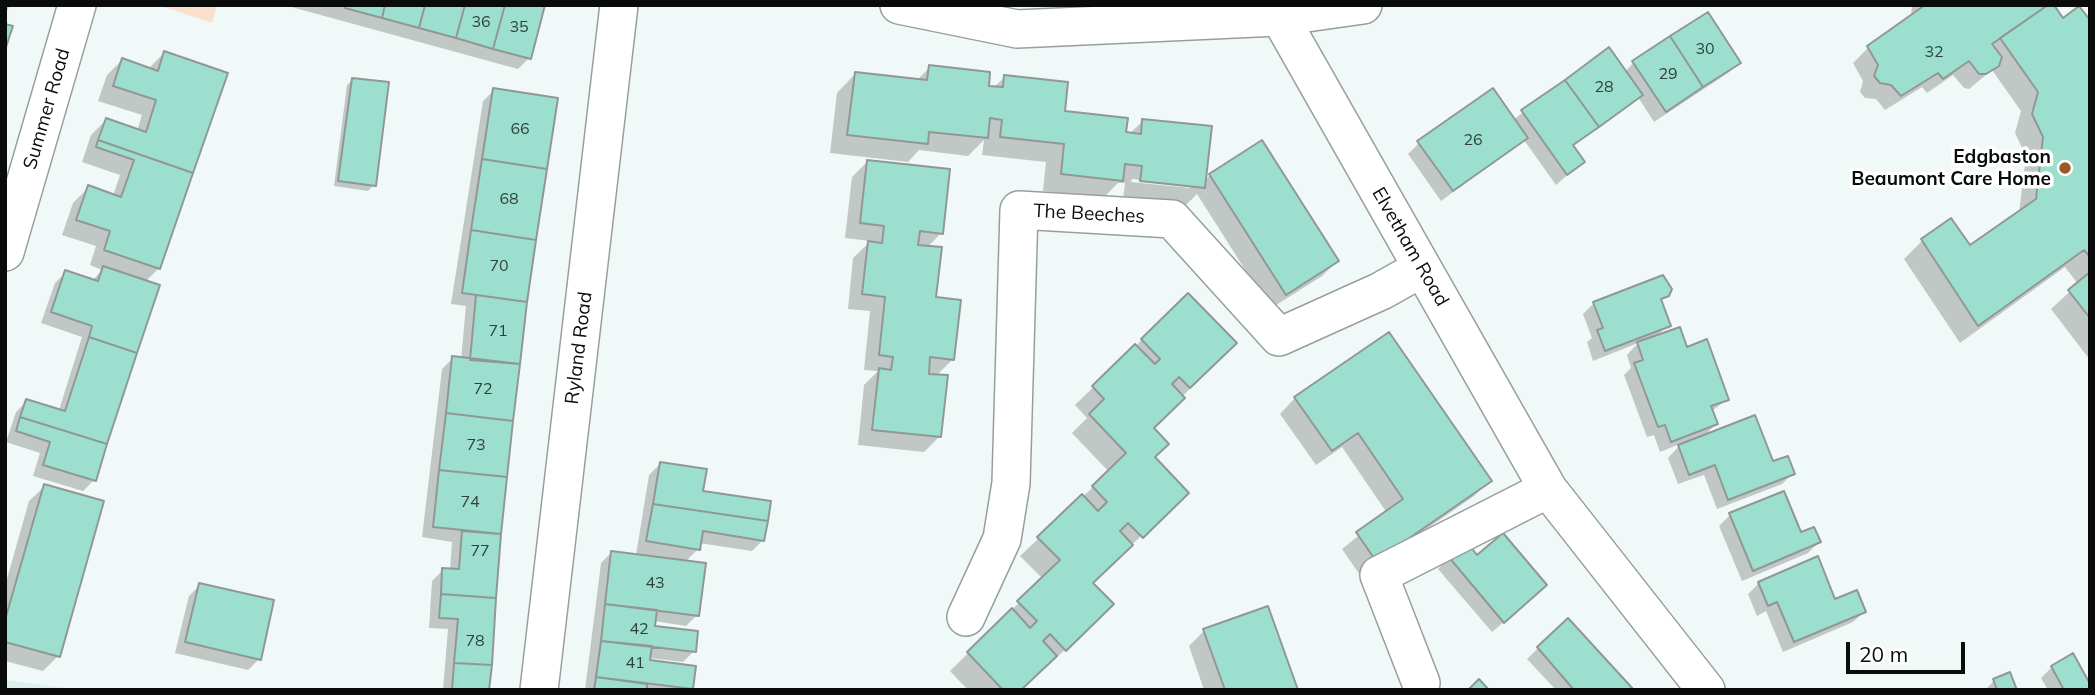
<!DOCTYPE html>
<html>
<head>
<meta charset="utf-8">
<style>
  body { margin:0 }
  #map { position:relative; width:2095px; height:695px; overflow:hidden; background:#f0f9f7; font-family:Mulish,sans-serif }
  canvas { display:block }
  .frame { position:absolute; inset:0; border:7px solid #090c0b; pointer-events:none }
  .scale { position:absolute; left:1846px; top:642px; width:119px; height:32px; box-sizing:border-box; border:4px solid #090c0b; border-top:0; padding-left:9px; font-size:21px; line-height:24px; white-space:nowrap; color:#090c0b; -webkit-text-stroke:5px #fff; paint-order:stroke }
</style>
</head>
<body>
<div id="map">
<canvas width="2095" height="695"></canvas>
<div class="frame"></div>
<div class="scale">20 m</div>
</div>
<script>
const context = document.querySelector('canvas').getContext('2d');
context.lineJoin = 'round';
function fillPath(path, color) { context.fillStyle = color; context.fill(path, 'evenodd'); }
const shape = rows => new Path2D(rows.map(r => 'M' + r).join(''));
function strokePath(path, color, width, dash) { context.strokeStyle = color; context.lineWidth = width; context.lineCap = dash ? 'butt' : 'round'; context.setLineDash(dash || []); context.stroke(path); }
function drawText(font, color, halo, rows, align = 'center') {
  context.font = font + ' Mulish,sans-serif'; context.lineWidth = 7; context.setLineDash([]); context.textBaseline = 'middle'; context.strokeStyle = halo; context.fillStyle = color; for (const [text, x, y, turn = 0] of rows) {
    context.save(); context.translate(x, y); context.rotate((+turn || 0) * Math.PI / 180); context.textAlign = isNaN(turn) ? turn : align; if (halo) context.strokeText(text, 0, 0); context.fillText(text, 0, 0); context.restore();
  }
}
fillPath(shape([
  [5,680,79,690,5,690]
]), '#def0eb');
fillPath(shape([
  [158,5,217,5,212,23]
]), '#fadfcd');
fillPath(shape([
  [5,5,10,5,5,14],
  [284,5,543,5,529,58,518,69],
  [1912,5,2051,5,2062,20,2090,23,2090,360,2051,309,2078,284,2065,267,1960,343,1904,259,1922,241,1951,221,1969,248,2019,213,2026,156,2015,133,2021,111,1992,70,1969,89,1964,88,1953,75,1927,93,1922,87,1885,110,1876,99,1865,98,1860,92,1863,81,1853,63,1868,48,1911,18],
  [1609,49,1625,72,1633,63,1739,62,1728,73,1654,122,1638,97,1572,147,1582,162,1556,185,1524,140,1441,201,1408,154,1419,143,1513,120],
  [164,53,159,268,145,282,94,480,83,491,33,476,40,453,6,442,16,412,27,401,59,410,82,337,41,323,55,283,66,272,92,281,102,270,90,265,96,246,62,235,73,203,89,187,113,196,120,175,82,162,91,135,106,120,137,131,142,115,98,101,107,75,122,60,149,68],
  [930,67,987,88,993,88,1005,77,1063,112,1124,134,1129,134,1143,121,1204,181,1210,175,1337,261,1322,276,1270,309,1197,194,1185,206,1123,199,1125,183,1118,183,1103,198,1043,191,1046,162,982,155,984,140,968,156,919,150,908,162,830,153,837,93,855,74,916,81],
  [1132,179,1190,185,1190,188,1131,182],
  [353,79,374,185,368,191,334,186,347,85],
  [494,90,534,239,505,478,486,690,443,690,448,629,429,628,432,581,443,570,450,570,452,542,422,537,442,369,453,358,461,360,466,306,451,304,483,101],
  [867,162,941,233,927,248,935,299,953,359,936,376,939,437,924,452,858,445,864,385,878,371,864,370,870,311,848,309,853,258,871,241,845,238,852,177],
  [1188,295,1234,343,1152,428,1152,458,1187,493,1091,583,1112,604,1047,667,1045,665,1019,690,968,690,950,671,1043,579,1020,556,1109,472,1072,433,1087,418,1075,405],
  [1667,295,1660,302,1668,325,1656,337,1686,349,1727,399,1711,412,1716,424,1702,438,1793,473,1782,484,1717,509,1704,475,1678,484,1668,458,1682,443,1660,452,1654,435,1647,437,1624,375,1631,368,1627,355,1638,343,1593,361,1587,342,1592,338,1583,314,1594,303],
  [1295,398,1489,481,1474,496,1360,575,1342,549,1387,513,1342,447,1316,465,1280,414],
  [660,464,763,540,752,551,699,543,698,549,685,562,697,615,686,626,654,621,653,628,694,651,683,662,649,658,648,662,691,688,689,690,585,690,601,563,612,552,636,555,649,475],
  [45,486,58,656,43,671,5,661,5,586,29,501],
  [1730,515,1800,534,1819,542,1808,553,1742,581,1719,526],
  [1477,557,1534,596,1492,632,1438,569,1449,558],
  [1759,583,1834,601,1864,612,1853,622,1783,652,1766,611,1757,616,1748,594],
  [200,585,259,659,248,670,175,653,189,596],
  [1204,631,1297,690,1204,690,1189,646],
  [1538,648,1631,690,1556,690,1527,659],
  [2052,667,2090,690,2048,690,2041,678],
  [2009,675,2015,690,1985,690,1994,681]
]), '#0003');
const building = shape([
  [346,5,385,5,382,18,345,8,346,5],
  [385,5,425,5,419,28,382,18,385,5],
  [425,5,465,5,456,38,419,28,425,5],
  [465,5,505,5,493,49,456,38,465,5],
  [505,5,545,5,531,59,493,49,505,5],
  [2048,5,2054,5,2063,18,2079,6,2090,20,2090,257,2084,250,1978,326,1921,239,1951,218,1970,245,2036,199,2043,137,2032,114,2038,92,2000,38,2048,5],
  [2048,5,1992,44,2002,57,1999,66,1986,74,1979,74,1969,61,1943,79,1938,73,1901,96,1891,85,1880,83,1874,76,1878,65,1867,46,1925,5,2048,5],
  [1708,12,1741,63,1703,87,1670,36,1708,12],
  [5,24,13,26,5,50,5,24],
  [1670,36,1703,87,1666,112,1632,61,1670,36],
  [1609,47,1643,95,1599,127,1565,80,1609,47],
  [164,51,228,73,193,173,98,140,106,118,146,132,156,100,113,86,122,58,158,71,164,51],
  [929,65,990,72,989,86,1003,87,1004,75,1068,82,1065,111,1128,118,1126,132,1141,134,1142,119,1212,126,1205,188,1140,181,1142,166,1125,164,1123,181,1061,174,1064,144,1000,137,1002,120,990,118,988,138,929,132,928,144,847,135,855,72,927,80,929,65],
  [352,78,389,82,376,186,338,181,352,78],
  [1565,80,1599,127,1573,145,1585,162,1567,175,1521,110,1565,80],
  [493,88,558,98,547,169,482,159,493,88],
  [1493,88,1528,138,1453,191,1417,141,1493,88],
  [98,140,193,173,160,269,104,250,110,231,76,220,88,185,121,197,134,160,96,147,98,140],
  [1262,140,1339,261,1286,295,1209,174,1262,140],
  [482,159,547,169,536,240,471,230,482,159],
  [867,160,950,169,943,234,920,231,918,245,942,247,936,297,961,300,954,360,930,357,929,374,948,375,941,437,872,430,879,368,891,370,893,357,879,355,885,297,862,294,868,241,882,243,884,226,860,223,867,160],
  [471,230,536,240,527,302,462,293,471,230],
  [103,266,160,285,137,353,89,337,92,326,51,312,65,270,98,281,103,266],
  [2090,272,2090,318,2068,290,2090,272],
  [1663,275,1672,289,1669,296,1661,299,1671,326,1605,351,1597,330,1603,328,1593,302,1663,275],
  [1188,293,1237,343,1190,388,1179,377,1172,384,1185,398,1154,428,1169,444,1155,457,1189,493,1143,538,1128,523,1120,531,1133,545,1093,583,1114,604,1066,651,1050,634,1043,641,1057,656,1021,690,1003,690,967,652,1012,608,1030,628,1037,621,1017,601,1060,560,1037,537,1082,494,1098,511,1107,502,1092,486,1126,453,1089,414,1104,399,1092,386,1135,344,1155,364,1160,359,1141,339,1188,293],
  [476,295,527,302,520,364,470,360,476,295],
  [1680,327,1687,347,1707,339,1729,400,1711,406,1718,424,1671,442,1665,425,1658,427,1634,363,1643,360,1637,342,1680,327],
  [1389,332,1492,481,1376,561,1356,532,1403,499,1358,433,1332,451,1294,397,1389,332],
  [89,337,137,353,107,444,20,417,26,399,65,411,89,337],
  [452,356,520,364,513,421,446,413,452,356],
  [446,413,513,421,507,477,439,470,446,413],
  [1755,415,1773,461,1788,456,1795,474,1728,500,1715,465,1689,475,1678,445,1755,415],
  [20,417,107,444,96,481,43,465,50,442,16,431,20,417],
  [660,462,707,469,703,491,771,501,768,521,653,504,660,462],
  [439,470,507,477,501,534,433,527,439,470],
  [44,484,104,501,60,657,5,642,5,620,44,484],
  [1784,491,1801,532,1814,527,1821,542,1753,571,1729,513,1784,491],
  [653,504,768,521,764,541,703,531,700,550,646,541,653,504],
  [462,531,501,534,496,598,441,594,442,568,459,569,462,531],
  [1503,533,1547,585,1504,623,1448,556,1466,541,1477,555,1503,533],
  [611,551,706,563,699,616,605,604,611,551],
  [1818,556,1835,599,1857,590,1866,612,1794,642,1777,602,1768,606,1758,582,1818,556],
  [199,583,274,600,261,660,185,642,199,583],
  [441,594,496,598,492,665,454,663,458,619,439,618,441,594],
  [605,604,657,610,655,626,698,631,696,652,601,641,605,604],
  [1268,606,1298,690,1225,690,1203,629,1268,606],
  [1568,618,1634,690,1574,690,1537,647,1568,618],
  [601,641,652,646,650,660,696,666,693,689,596,677,601,641],
  [2073,653,2090,684,2090,690,2064,690,2051,666,2073,653],
  [454,663,492,665,489,690,452,690,454,663],
  [2010,672,2017,690,1997,690,1993,679,2010,672],
  [596,677,647,684,647,690,594,690,596,677],
  [1479,679,1489,690,1468,690,1479,679]
]);
fillPath(building, '#9ddfcf');
strokePath(building, '#909896', 2);
const minor = shape([
  [899,5,1017,29,1278,17,1363,5],
  [1273,5,1548,489,1706,690],
  [5,252,77,5],
  [966,617,1002,539,1011,483,1019,210,1172,219,1279,337,1381,291,1422,268],
  [1421,683,1379,575,1548,489],
  [539,690,619,5]
]);
strokePath(minor, '#979f9d', 40);
strokePath(minor, '#fff', 37);
for (const [x, y, r, color] of [
  [2065,168,7,"#9a5925"]
]) { const dot = new Path2D(); dot.arc(x, y, r, 0, 2 * Math.PI); context.fillStyle = color; context.fill(dot); strokePath(dot, '#fff', 2.5); }
drawText('16px', '#2e413c', null, [
  ["36",481,22],
  ["35",519,27],
  ["30",1705,49],
  ["32",1934,52],
  ["29",1668,74],
  ["28",1604,87],
  ["66",520,129],
  ["26",1473,140],
  ["68",509,199],
  ["70",499,266],
  ["71",498,331],
  ["72",483,389],
  ["73",476,445],
  ["74",470,502],
  ["77",480,551],
  ["43",655,583],
  ["42",639,629],
  ["78",475,641],
  ["41",635,663]
]);
drawText('19px', '#090c0b', '#fff', [
  ["Summer Road",47,109,-74],
  ["The Beeches",1089,214,3],
  ["Elvetham Road",1410,247,60],
  ["Ryland Road",579,348,-83]
]);
drawText('bold 19px', '#090c0b', '#fff', [
  ["Edgbaston",2051,157],
  ["Beaumont Care Home",2051,179]
], 'right');
</script>
</body>
</html>
